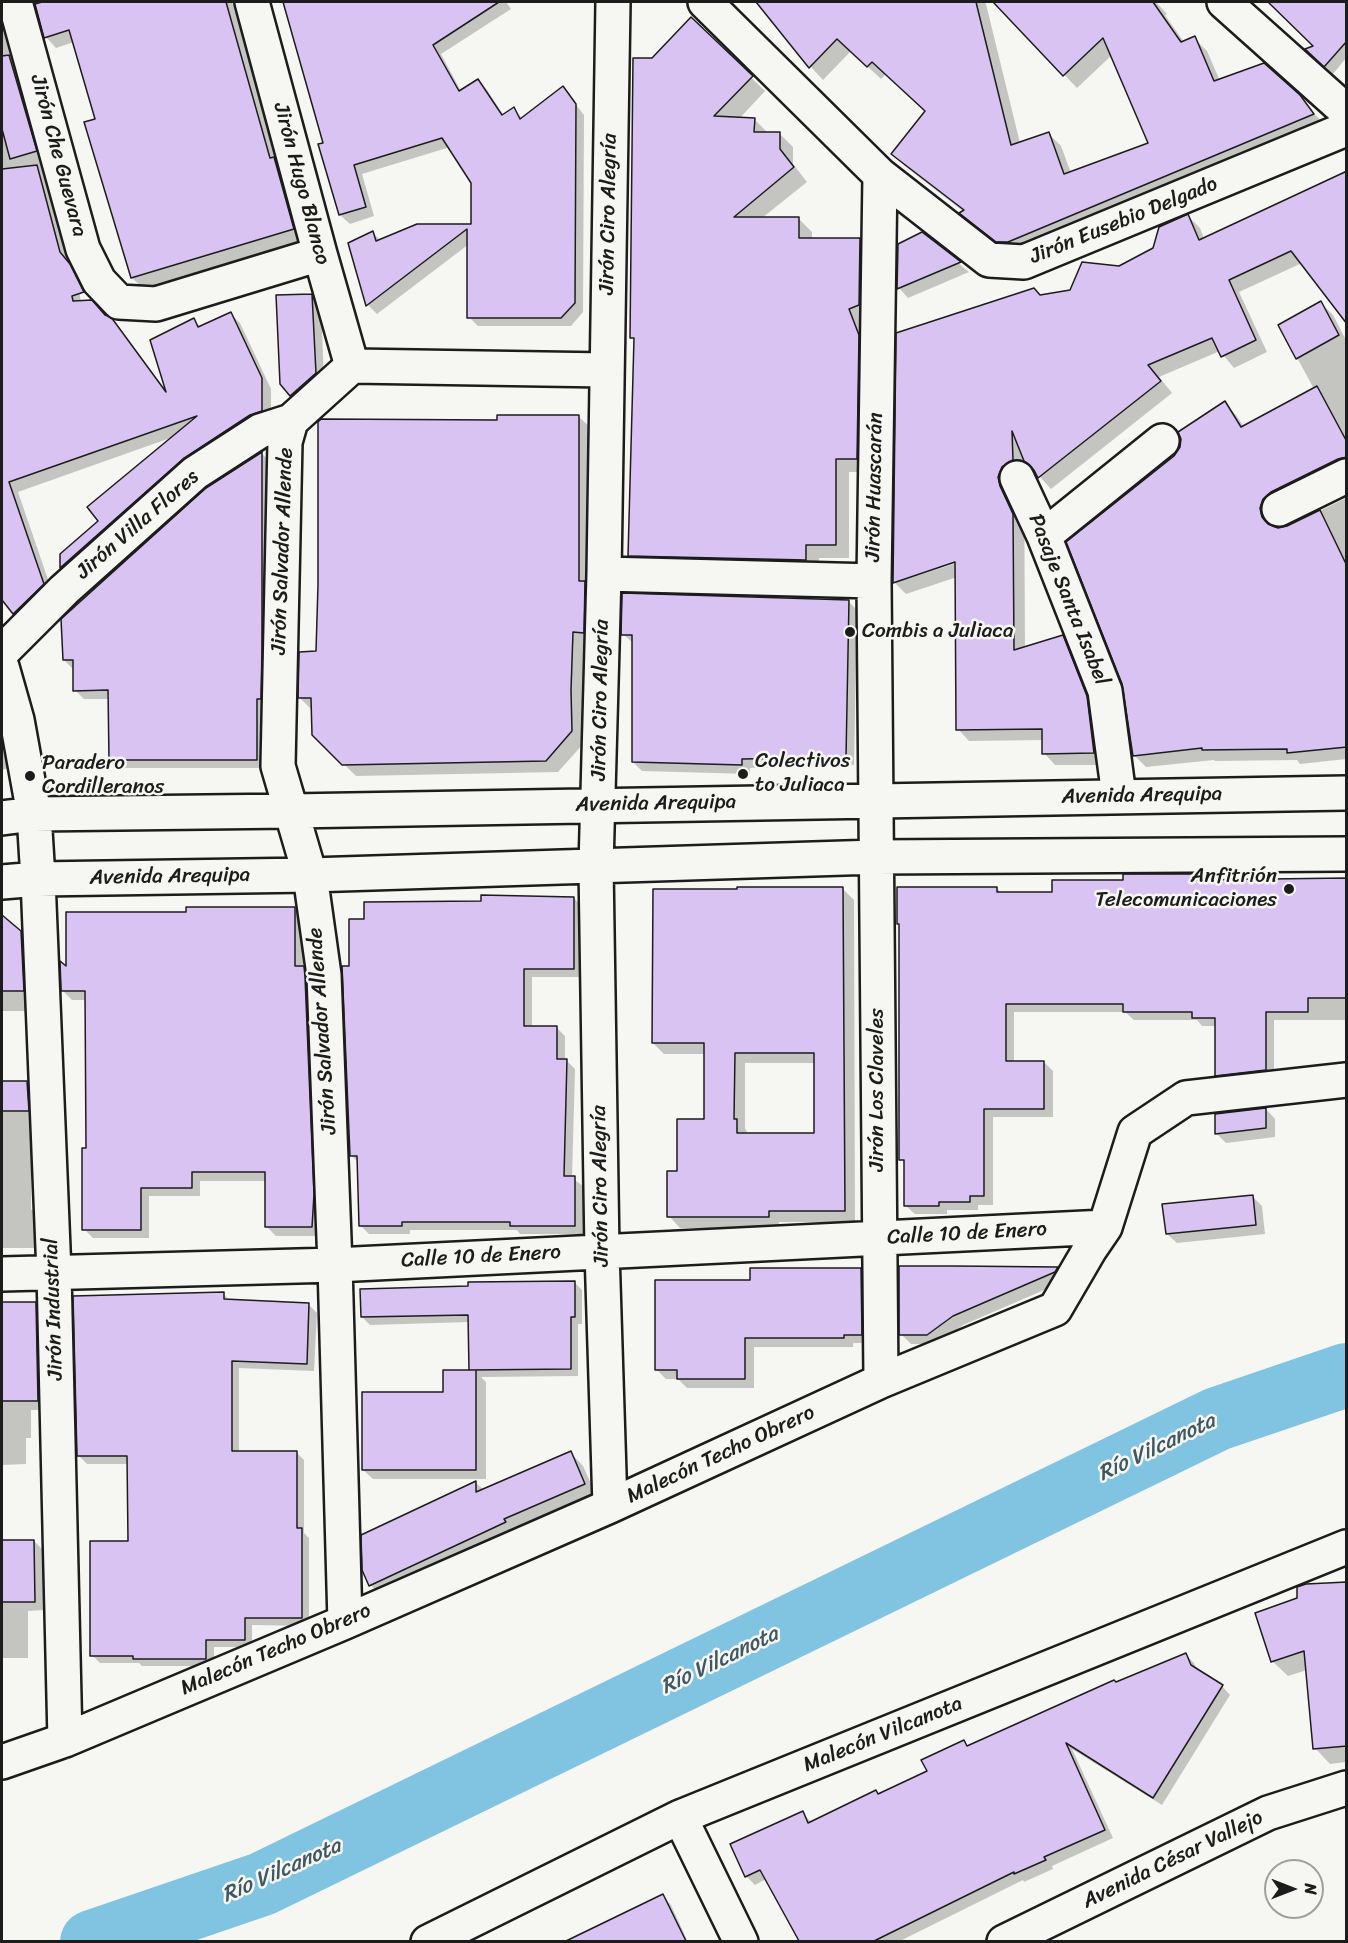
<!DOCTYPE html>
<html>
<head>
<meta charset="utf-8">
<style>
  body { margin:0 }
  #map { position:relative; width:1348px; height:1943px; overflow:hidden; background:#f6f6f2; font-family:Sriracha,sans-serif }
  canvas { display:block }
  .frame { position:absolute; inset:0; border:3px solid #1c1c1c; pointer-events:none }
  .north { position:absolute; left:1264px; top:1859px; width:60px; height:60px; box-sizing:border-box; background:#f6f6f2; border:2px solid #9f9f9c; border-radius:50%; rotate:90deg; font-size:16px; font-weight:700; line-height:24px; text-align:center; color:#1c1c1c }
  .north::after { content:''; display:block; margin:auto; width:21px; height:27px; background:#1c1c1c; clip-path:polygon(50% 0,100% 100%,50% 72%,0 100%) }
</style>
</head>
<body>
<div id="map">
<canvas width="1348" height="1943"></canvas>
<div class="frame"></div>
<div class="north">N</div>
</div>
<script>
const context = document.querySelector('canvas').getContext('2d');
context.lineJoin = 'round';
function fillPath(path, color) { context.fillStyle = color; context.fill(path, 'evenodd'); }
const shape = rows => new Path2D(rows.map(r => 'M' + r).join(''));
function strokePath(path, color, width, dash) { context.strokeStyle = color; context.lineWidth = width; context.lineCap = dash ? 'butt' : 'round'; context.setLineDash(dash || []); context.stroke(path); }
function drawText(font, color, halo, rows, align = 'center') {
  context.font = font + ' Sriracha,sans-serif'; context.lineWidth = 5; context.setLineDash([]); context.textBaseline = 'middle'; context.strokeStyle = halo; context.fillStyle = color; for (const [text, x, y, turn = 0] of rows) {
    context.save(); context.translate(x, y); context.rotate((+turn || 0) * Math.PI / 180); context.textAlign = isNaN(turn) ? turn : align; if (halo) context.strokeText(text, 0, 0); context.fillText(text, 0, 0); context.restore();
  }
}
fillPath(shape([
  [2,2,69,260,2,277],
  [36,2,232,2,279,163,304,240,143,288,132,278,86,123,97,120,74,42,56,48,46,37],
  [286,2,506,2,511,9,441,54,461,91,478,81,487,90,504,116,513,109,523,119,563,88,584,115,583,312,571,326,478,326,469,317,469,244,377,314,368,305,349,244,373,233,381,241,473,226,473,182,450,147,362,174,374,216,350,224,340,215,320,145,325,144],
  [758,2,984,2,986,4,1020,143,1048,133,1061,146,1071,173,1150,143,1112,55,1077,88,999,7,1004,2,1078,2,1083,6,1088,2,1156,2,1167,14,1165,15,1184,42,1194,38,1207,51,1220,81,1299,96,1326,127,1011,254,974,226,962,213,964,212,906,167,893,154,926,112,886,74,881,79,851,51,823,80,811,67],
  [1270,2,1346,2,1346,58,1333,74,1315,57,1316,46],
  [691,19,765,91,739,119,754,119,768,133,780,134,793,147,793,164,807,182,762,218,798,218,812,232,812,240,860,240,873,254,870,472,849,472,849,558,819,558,819,574,644,569,630,555,636,341,632,337,652,60],
  [1346,173,1302,263,1239,292,1267,352,1234,368,1220,351,1159,377,1172,393,1051,489,1024,459,1025,648,1063,637,1074,649,1098,709,1105,765,1055,765,1044,753,1044,740,969,741,958,729,957,577,906,594,894,582,1041,297,1071,291,1155,249,1188,216,1200,228,1204,239],
  [962,558,963,561,904,580,904,577],
  [922,233,969,272,908,298,899,288],
  [68,275,78,285,81,302,110,319,120,329,167,392,194,320,201,328,231,314,240,323,271,389,271,420,71,577,61,568,61,555,100,521,173,437,18,492,53,594,24,623,2,597,2,304],
  [311,295,321,307,324,382,300,404,281,383],
  [1321,303,1333,315,1346,340,1346,472,1272,520,1273,528,1287,527,1346,498,1346,759,1300,764,1297,760,1215,761,1214,760,1146,767,1134,755,1175,457,1224,403,1236,415,1244,427,1314,389,1280,326],
  [579,417,591,428,595,644,584,643,582,703,584,743,558,772,356,776,313,734,311,709,300,698,317,653,499,421],
  [262,454,271,462,265,768,119,768,110,759,109,699,84,699,75,690,73,669,64,660,207,489],
  [848,601,857,610,854,765,750,768,750,774,642,771,633,762,633,643,623,634],
  [2,729,7,735,14,766,2,770],
  [1192,875,1197,881,1346,880,1346,1020,1274,1020,1274,1078,1225,1084,1216,1075,1216,1026,1202,1026,1197,1020,1134,1020,1125,1012,1014,1012,1014,1062,1044,1062,1053,1071,1053,1117,993,1117,993,1205,978,1205,978,1210,947,1210,947,1214,915,1214,906,1206,906,1164,901,1159,997,888,1001,893,1053,893,1125,881],
  [843,889,854,900,855,1222,779,1222,779,1228,680,1228,669,1216,679,1172,706,1120,706,1054,664,1054,653,1043],
  [745,1063,816,1063,816,1134,748,1134,745,1128],
  [574,898,582,907,582,977,532,977,532,1027,556,1027,565,1036,565,1059,575,1069,572,1178,583,1186,583,1234,520,1234,517,1230,410,1230,410,1234,369,1234,360,1225,359,1163,351,1155,350,968,366,921,483,902],
  [294,909,303,918,303,967,312,977,321,1236,276,1236,267,1227,267,1181,200,1181,200,1196,149,1196,149,1238,93,1238,84,1229,87,1150,87,1000,72,1000,63,991,68,969,188,913],
  [2,918,30,941,30,1011,2,1011],
  [2,1083,27,1083,36,1092,31,1119,31,1209,37,1215,37,1248,2,1248],
  [1266,1109,1275,1119,1275,1137,1226,1143,1216,1133],
  [1252,1196,1262,1206,1265,1234,1177,1243,1167,1234],
  [900,1267,1057,1269,1066,1278,1065,1281,963,1325,937,1344,911,1344,901,1334],
  [861,1270,870,1279,871,1343,853,1343,853,1347,754,1347,754,1388,687,1388,678,1379,666,1379,657,1370,752,1281],
  [574,1282,582,1290,582,1324,578,1324,578,1376,481,1377,486,1382,486,1479,373,1479,363,1470,444,1394,473,1372,470,1369,470,1322,370,1325,362,1317],
  [223,1294,231,1301,309,1305,317,1313,314,1371,239,1368,239,1452,296,1452,304,1460,304,1533,309,1538,309,1626,252,1625,252,1647,214,1647,214,1666,142,1666,139,1663,100,1663,92,1655,130,1543,129,1464,87,1464,79,1456],
  [35,1303,45,1313,47,1410,31,1410,31,1438,26,1438,26,1464,2,1465,2,1304],
  [570,1452,583,1466,597,1497,384,1598,371,1585,363,1536,476,1483,484,1490],
  [2,1541,34,1541,43,1550,44,1610,28,1611,28,1658,2,1658],
  [1346,1584,1346,1762,1330,1764,1315,1748,1307,1670,1288,1676,1272,1661],
  [1185,1654,1194,1663,1197,1670,1222,1686,1230,1695,1162,1805,1072,1749,1113,1838,1052,1866,1053,1869,1024,1882,1023,1880,898,1942,800,1942,766,1879,755,1885,746,1876,802,1812,812,1823,876,1792,879,1795,929,1772,964,1742,969,1747],
  [663,1896,671,1905,688,1942,566,1942]
]), '#0003');
strokePath(shape([
  [92,1942,262,1884,1217,1419,1346,1375]
]), '#81c4e1', 64);
const building = shape([
  [42,2,226,2,270,158,274,157,294,229,131,278,84,122,95,119,69,30,44,38,35,4,42,2],
  [283,2,499,2,433,45,459,91,478,79,502,115,514,107,520,119,563,86,576,104,575,303,561,318,467,318,467,229,366,306,348,243,373,231,376,241,417,224,471,224,471,183,442,138,354,165,366,207,339,215,318,144,323,143,283,2],
  [756,2,976,2,1011,145,1049,132,1064,174,1148,143,1103,38,1063,76,993,2,1153,2,1181,42,1195,36,1214,81,1264,63,1300,95,1314,114,1008,242,996,242,959,213,964,210,891,154,925,111,872,62,867,67,837,39,809,68,756,2],
  [1268,2,1347,2,1347,41,1324,67,1305,49,1313,46,1268,2],
  [691,17,753,76,714,116,755,118,754,132,780,132,780,149,794,167,734,217,799,217,799,238,860,238,859,305,849,309,859,335,857,459,836,459,836,545,806,545,806,560,628,556,634,338,630,338,633,58,652,58,691,17],
  [9,55,37,151,10,159,2,129,2,56,9,55],
  [37,165,60,252,70,264,84,292,72,296,73,301,92,300,105,315,111,317,166,392,150,340,194,318,198,327,231,312,262,378,262,411,250,415,183,459,60,568,60,554,98,521,87,507,197,416,9,482,44,584,13,614,2,600,2,169,37,165],
  [1347,171,1347,324,1291,251,1229,280,1256,340,1221,357,1212,338,1148,365,1161,381,1038,478,1034,470,1024,461,1012,431,1013,460,1002,467,998,477,1000,486,1013,514,1014,650,1063,635,1087,696,1094,753,1042,754,1042,729,956,730,955,562,893,583,896,333,1034,288,1040,295,1070,290,1082,262,1119,266,1153,248,1159,227,1188,214,1199,240,1347,171],
  [922,232,961,262,897,289,898,244,922,232],
  [312,294,316,373,290,396,280,384,276,295,312,294],
  [1321,301,1339,335,1296,359,1278,325,1321,301],
  [1317,386,1347,442,1347,457,1338,459,1271,492,1263,499,1260,508,1262,517,1268,524,1278,528,1287,526,1320,510,1347,566,1347,747,1287,753,1287,749,1202,750,1202,748,1133,756,1122,684,1066,542,1174,456,1180,447,1181,439,1178,432,1225,401,1241,427,1317,386],
  [497,415,579,415,579,581,585,581,584,633,573,632,571,690,572,731,546,761,342,765,312,735,311,698,298,698,299,652,316,651,318,585,318,422,321,419,497,420,497,415],
  [262,452,262,649,261,699,257,699,257,760,109,760,108,690,73,691,73,660,63,660,61,619,206,488,262,452],
  [622,593,849,600,846,757,742,759,742,765,632,762,632,635,621,635,622,593],
  [1123,874,1192,874,1192,880,1347,878,1347,998,1308,998,1308,1012,1266,1012,1266,1070,1215,1076,1215,1018,1192,1018,1192,1012,1123,1012,1123,1004,1006,1004,1006,1061,1044,1061,1044,1109,984,1109,984,1196,970,1196,970,1202,939,1202,939,1206,904,1206,904,1160,899,1160,899,924,897,924,897,887,997,887,997,892,1052,892,1052,880,1123,880,1123,874],
  [737,887,843,887,845,1211,769,1211,769,1217,667,1217,667,1171,677,1171,677,1119,704,1119,704,1043,652,1043,653,889,737,889,737,887],
  [735,1053,814,1053,814,1133,737,1133,737,1119,734,1119,735,1053],
  [481,895,574,897,574,969,524,969,524,1026,557,1026,557,1059,567,1059,564,1176,575,1176,575,1226,510,1226,510,1222,402,1222,402,1226,359,1226,357,1156,350,1156,342,966,349,966,349,919,364,919,364,902,481,901,481,895],
  [186,907,295,907,295,966,304,966,305,977,314,1194,312,1227,265,1227,265,1172,192,1172,192,1188,141,1188,141,1230,82,1230,82,1148,86,1148,85,991,61,991,60,961,66,966,66,912,186,912,186,907],
  [2,915,21,931,24,991,2,991,2,915],
  [2,1081,27,1081,29,1111,2,1111,2,1081],
  [1266,1108,1266,1128,1215,1134,1215,1114,1266,1108],
  [1253,1195,1256,1225,1166,1234,1162,1204,1253,1195],
  [899,1266,954,1266,1058,1267,1055,1272,953,1316,927,1335,899,1335,899,1266],
  [750,1268,861,1268,862,1335,844,1335,844,1338,745,1338,745,1379,677,1379,677,1370,655,1370,655,1280,750,1280,750,1268],
  [575,1281,575,1317,571,1317,571,1369,469,1370,468,1315,361,1317,360,1289,468,1286,468,1282,575,1281],
  [224,1292,224,1299,309,1303,307,1364,232,1361,232,1451,297,1451,297,1528,302,1528,302,1618,245,1618,245,1640,206,1640,206,1659,133,1659,133,1656,90,1656,90,1541,128,1541,127,1456,77,1456,73,1296,224,1292],
  [2,1302,36,1302,38,1401,2,1401,2,1302],
  [443,1370,476,1370,476,1470,362,1470,362,1392,443,1392,443,1370],
  [571,1451,585,1484,504,1519,506,1522,369,1586,362,1570,361,1535,476,1481,476,1492,571,1451],
  [2,1540,34,1540,35,1602,2,1602,2,1540],
  [1347,1582,1347,1746,1313,1749,1304,1651,1271,1662,1255,1613,1297,1598,1297,1587,1306,1584,1347,1582],
  [1186,1653,1191,1665,1223,1685,1153,1798,1066,1743,1105,1830,1044,1857,1046,1860,1014,1874,1014,1872,874,1941,799,1941,760,1870,745,1877,730,1844,803,1811,808,1823,876,1790,878,1794,927,1771,921,1760,964,1740,967,1746,1114,1680,1116,1682,1186,1653],
  [663,1894,686,1941,566,1941,663,1894]
]);
fillPath(building, '#d9c3f3');
strokePath(building, '#1c1c1c', 1.5);
const minor = shape([
  [15,2,83,249,99,281,119,302,156,304,320,254],
  [252,2,320,254,352,366],
  [705,2,880,175,989,260,1024,262,1346,129],
  [1224,2,1346,111],
  [880,175,874,581,881,1381],
  [352,366,607,370],
  [1017,478,1044,536,1105,691,1119,796],
  [1279,509,1346,476],
  [1044,536,1162,441],
  [604,574,874,581],
  [2,652,64,590,195,473,260,431,291,421],
  [2,667,17,720,34,814,38,879,54,1273,65,1740],
  [2,818,34,814,291,811,1346,793],
  [2,882,38,879,310,875,876,857,1346,854],
  [2,1274,335,1265,1105,1227],
  [610,1506,602,1251,596,866,604,574,613,2],
  [345,1622,335,1265,324,975,310,875,278,766,285,442,291,421,352,366],
  [2,1762,65,1740,345,1622,610,1506,881,1381,1055,1309,1090,1249,1105,1227,1135,1132,1186,1098,1346,1080],
  [680,1817,741,1942],
  [428,1942,680,1817,1346,1547],
  [1004,1942,1268,1813,1346,1788]
]);
strokePath(minor, '#1c1c1c', 38);
strokePath(minor, '#f6f6f2', 33);
for (const [x, y, r, color] of [
  [850,632,6,"#1c1c1c"],
  [743,774,6,"#1c1c1c"],
  [30,776,6,"#1c1c1c"],
  [1289,889,6,"#1c1c1c"]
]) { const dot = new Path2D(); dot.arc(x, y, r, 0, 2 * Math.PI); context.fillStyle = color; context.fill(dot); strokePath(dot, '#f6f6f2', 2); }
drawText('21px', '#1c1c1c', '#f6f6f2', [
  ["Jirón Che Guevara",58,156,75],
  ["Jirón Hugo Blanco",301,184,75],
  ["Jirón Ciro Alegría",609,214,-89],
  ["Jirón Eusebio Delgado",1124,221,-22],
  ["Jirón Huascarán",875,487,-89],
  ["Jirón Villa Flores",138,525,-41],
  ["Jirón Salvador Allende",283,551,-88],
  ["Pasaje Santa Isabel",1068,600,68],
  ["Jirón Ciro Alegría",601,700,-89],
  ["Avenida Arequipa",1142,796,-1],
  ["Avenida Arequipa",656,804,-1],
  ["Avenida Arequipa",170,877,-1],
  ["Jirón Salvador Allende",323,1031,-94],
  ["Jirón Los Claveles",878,1090,-90],
  ["Jirón Ciro Alegría",601,1186,-91],
  ["Calle 10 de Enero",967,1234,-3],
  ["Calle 10 de Enero",481,1257,-3],
  ["Jirón Industrial",54,1309,-92],
  ["Malecón Techo Obrero",721,1455,-25],
  ["Malecón Techo Obrero",276,1650,-23],
  ["Malecón Vilcanota",883,1735,-22],
  ["Avenida César Vallejo",1173,1860,-26]
]);
drawText('21px', '#1c1c1c', '#f6f6f2', [
  ["Combis a Juliaca",862,632],
  ["Colectivos",755,762],
  ["to Juliaca",755,786],
  ["Paradero",42,764],
  ["Cordilleranos",42,788],
  ["Anfitrión",1277,877,"right"],
  ["Telecomunicaciones",1277,901,"right"]
], 'left');
drawText('italic 22px', '#3f5761', '#f6f6f2', [
  ["Río Vilcanota",1157,1448,-26],
  ["Río Vilcanota",720,1661,-26],
  ["Río Vilcanota",282,1871,-24]
]);
</script>
</body>
</html>
